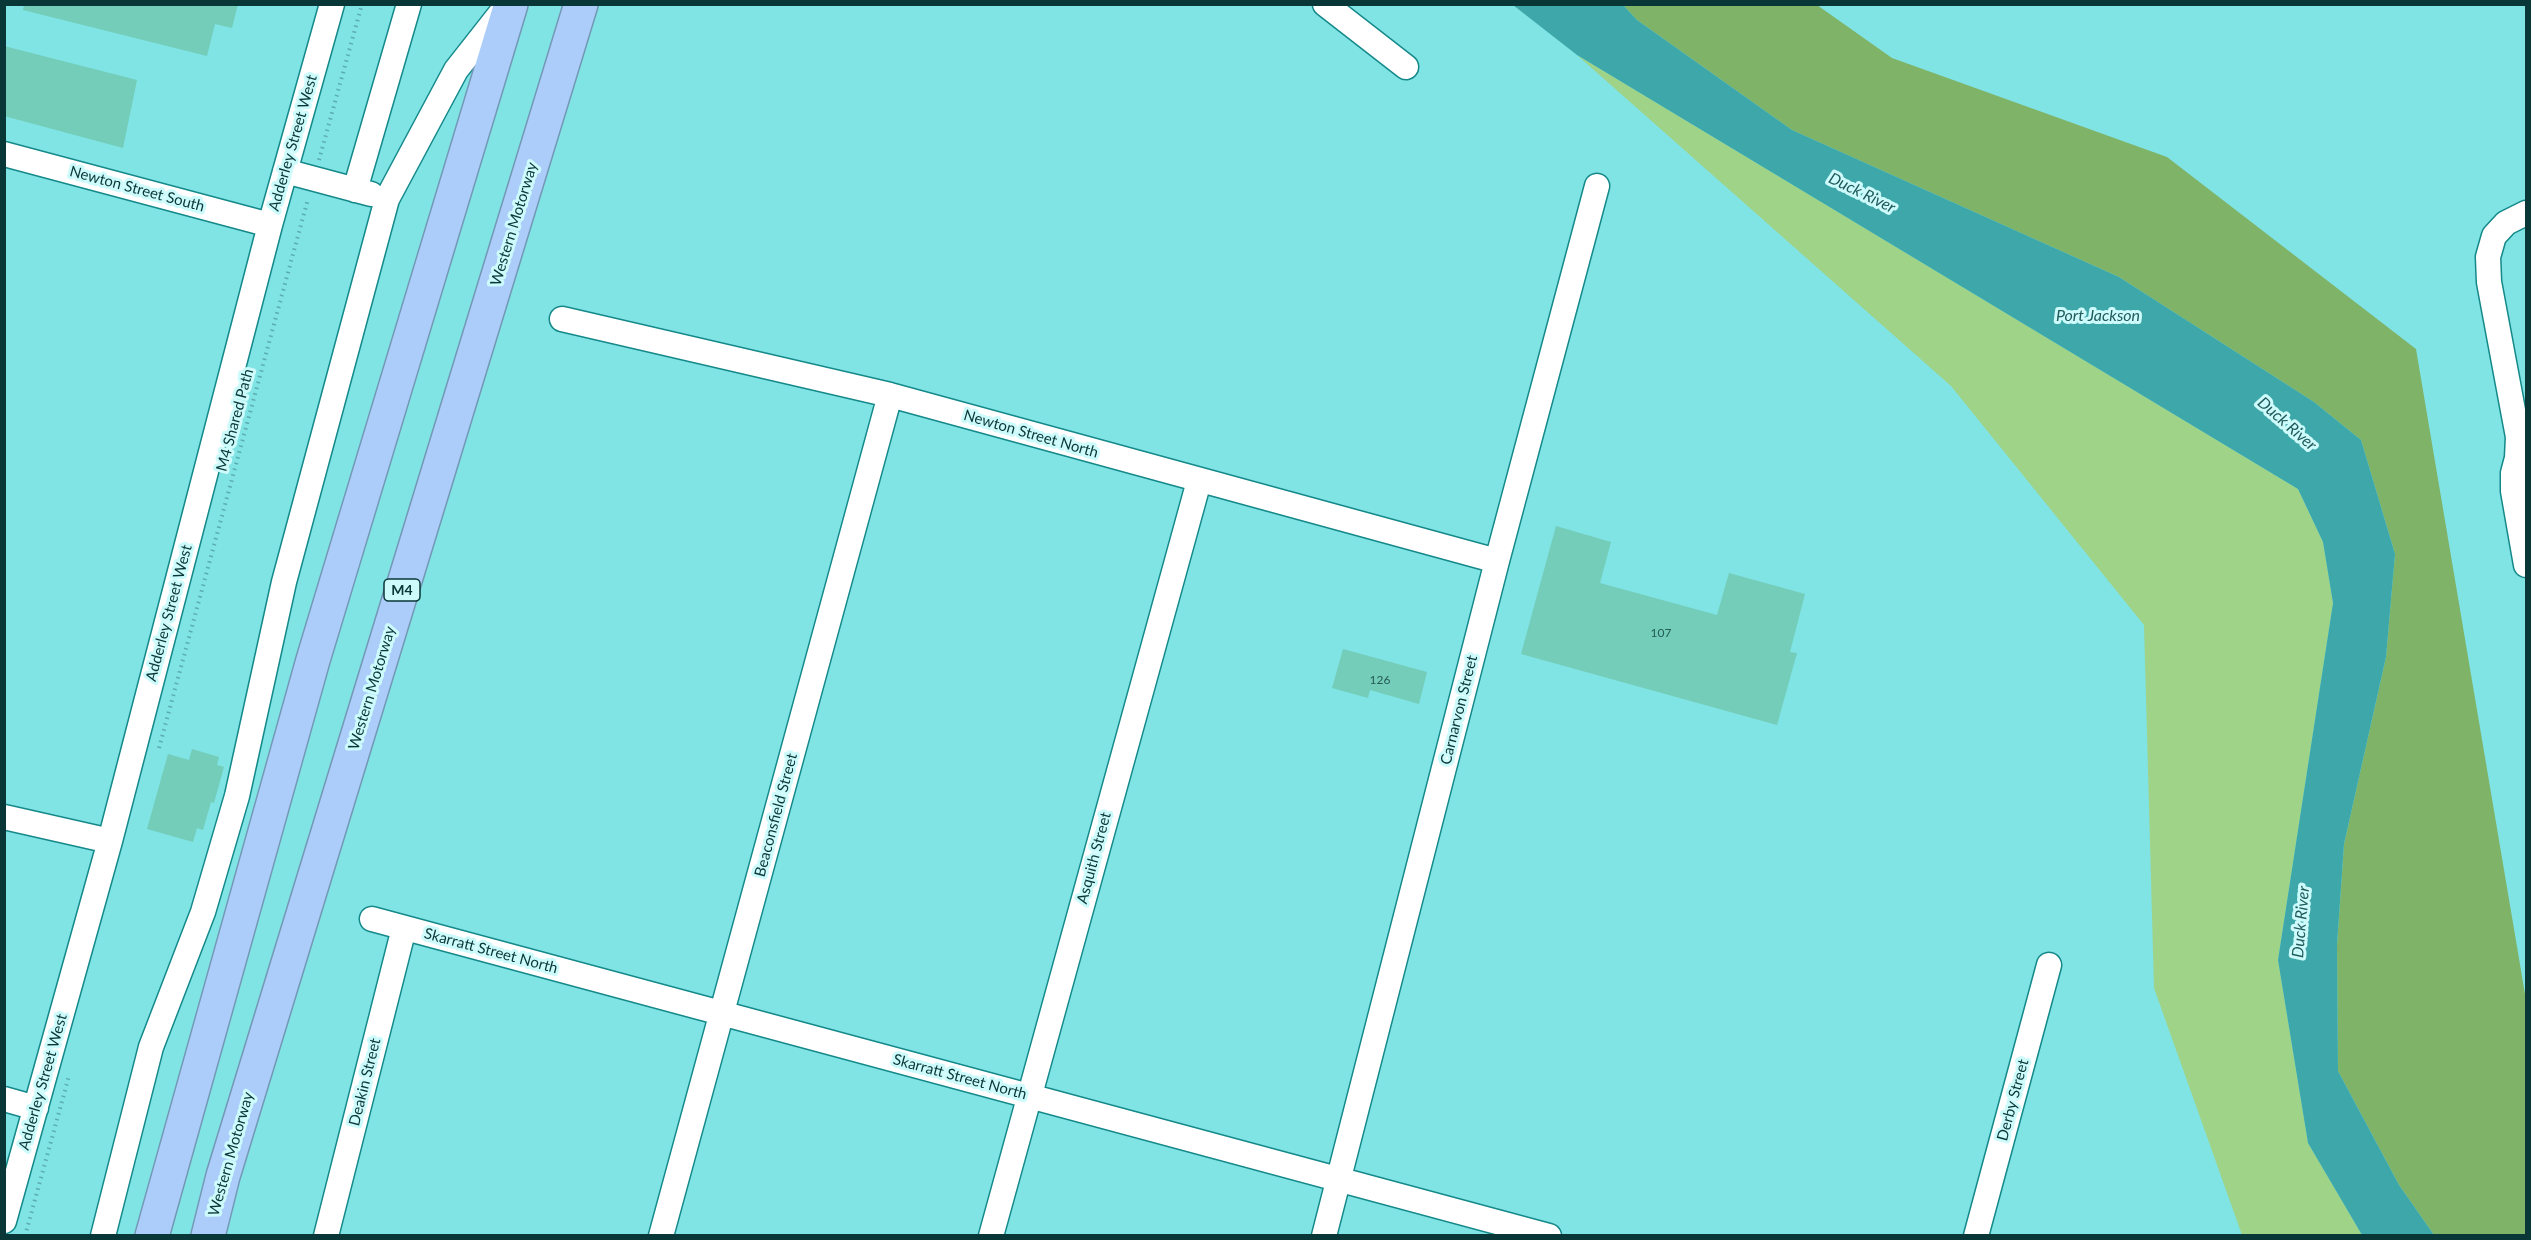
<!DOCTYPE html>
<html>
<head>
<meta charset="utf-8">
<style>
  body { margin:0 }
  #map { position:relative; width:2531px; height:1240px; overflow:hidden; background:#80e3e4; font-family:Lato,sans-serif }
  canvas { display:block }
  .frame { position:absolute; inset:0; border:6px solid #093637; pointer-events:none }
</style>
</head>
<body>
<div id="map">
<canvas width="2531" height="1240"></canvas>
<div class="frame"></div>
</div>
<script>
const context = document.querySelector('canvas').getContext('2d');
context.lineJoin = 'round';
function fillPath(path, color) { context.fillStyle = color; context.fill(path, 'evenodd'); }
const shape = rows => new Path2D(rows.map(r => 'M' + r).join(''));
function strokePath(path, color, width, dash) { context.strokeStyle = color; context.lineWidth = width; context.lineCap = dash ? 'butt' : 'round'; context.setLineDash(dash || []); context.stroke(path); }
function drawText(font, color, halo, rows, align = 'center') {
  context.font = font + ' Lato,sans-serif'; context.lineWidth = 6; context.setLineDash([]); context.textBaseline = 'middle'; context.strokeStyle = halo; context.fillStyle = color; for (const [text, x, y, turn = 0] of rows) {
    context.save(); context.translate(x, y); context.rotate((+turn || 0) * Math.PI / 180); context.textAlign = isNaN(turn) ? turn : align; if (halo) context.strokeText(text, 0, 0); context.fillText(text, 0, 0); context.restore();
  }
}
fillPath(shape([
  [1577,55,2298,489,2323,542,2333,603,2278,960,2308,1143,2362,1235,2242,1235,2154,988,2144,625,1951,386]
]), '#9fd388');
fillPath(shape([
  [1623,5,1817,5,1892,58,2167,157,2416,349,2526,1000,2526,1235,2434,1235,2399,1185,2338,1071,2337,945,2344,844,2386,657,2395,554,2361,440,2314,402,2119,277,1792,130,1637,20]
]), '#7fb367');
fillPath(shape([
  [1513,5,1623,5,1637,20,1792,130,2119,277,2314,402,2361,440,2395,554,2386,657,2344,844,2337,945,2338,1071,2399,1185,2434,1235,2362,1235,2308,1143,2278,960,2333,603,2323,542,2298,489,1577,55]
]), '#3ea7a9');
fillPath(shape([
  [24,4,238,4,232,28,215,24,207,56,23,10],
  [4,46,137,80,123,148,4,116],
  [1556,526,1611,542,1600,583,1717,615,1729,573,1805,594,1790,652,1797,653,1777,725,1521,654],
  [1343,649,1427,672,1419,704,1370,690,1368,698,1332,688],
  [192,749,219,757,217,765,224,767,214,803,211,802,203,830,197,828,193,842,147,829,168,754,189,760]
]), '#73cdb8');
const minor = shape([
  [1325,4,1406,67],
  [4,154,270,225],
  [285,171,371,194],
  [355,190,409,4],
  [2526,213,2506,223,2494,236,2488,257,2489,282,2518,437,2517,458,2513,473,2513,491,2526,565],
  [562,319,890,395,1497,561],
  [4,817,110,841],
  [372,919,1549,1236],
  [4,1099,36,1108],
  [4,1221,110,841,270,225,332,4],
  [103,1236,151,1047,203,912,237,796,284,582,387,199,456,70,504,9],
  [326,1236,404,928],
  [661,1236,890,395],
  [991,1236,1199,481],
  [1324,1236,1497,561,1597,186],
  [1976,1236,2049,965]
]);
const highway = shape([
  [152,1236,313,660,511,4],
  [208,1236,223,1176,581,4]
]);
strokePath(minor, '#15898a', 27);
strokePath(highway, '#7398b6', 36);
strokePath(shape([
  [319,160,362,4],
  [159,748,308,199],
  [25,1236,69,1076]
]), '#5baeaf', 4, [1.5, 4.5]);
strokePath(minor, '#fff', 24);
strokePath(highway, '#accdfa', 33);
drawText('12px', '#245c57', null, [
  ["107",1661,633],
  ["126",1380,680]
]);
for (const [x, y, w] of [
  [402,590,36]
]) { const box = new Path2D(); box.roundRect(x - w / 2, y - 11, w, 22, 4.5); context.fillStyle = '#cdfbfb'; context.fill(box); strokePath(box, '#093637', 1.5); }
drawText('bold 14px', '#093637', null, [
  ["M4",402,590]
]);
drawText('15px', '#093637', '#cdfbfb', [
  ["Adderley Street West",293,143,-74],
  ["Newton Street South",137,189,15],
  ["Western Motorway",514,224,-73],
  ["M4 Shared Path",235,420,-75],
  ["Newton Street North",1031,434,16],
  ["Adderley Street West",169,613,-75],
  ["Western Motorway",372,688,-73],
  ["Carnarvon Street",1459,710,-76],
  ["Beaconsfield Street",776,815,-75],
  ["Asquith Street",1094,858,-75],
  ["Skarratt Street North",491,951,15],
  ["Skarratt Street North",960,1077,15],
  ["Adderley Street West",43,1082,-74],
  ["Deakin Street",365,1082,-76],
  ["Derby Street",2013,1100,-75],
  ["Western Motorway",231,1154,-74]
]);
drawText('italic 16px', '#205a5b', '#cdfbfb', [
  ["Duck River",1862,193,26],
  ["Port Jackson",2098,316],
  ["Duck River",2287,424,41],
  ["Duck River",2301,922,-85]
]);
</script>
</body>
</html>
